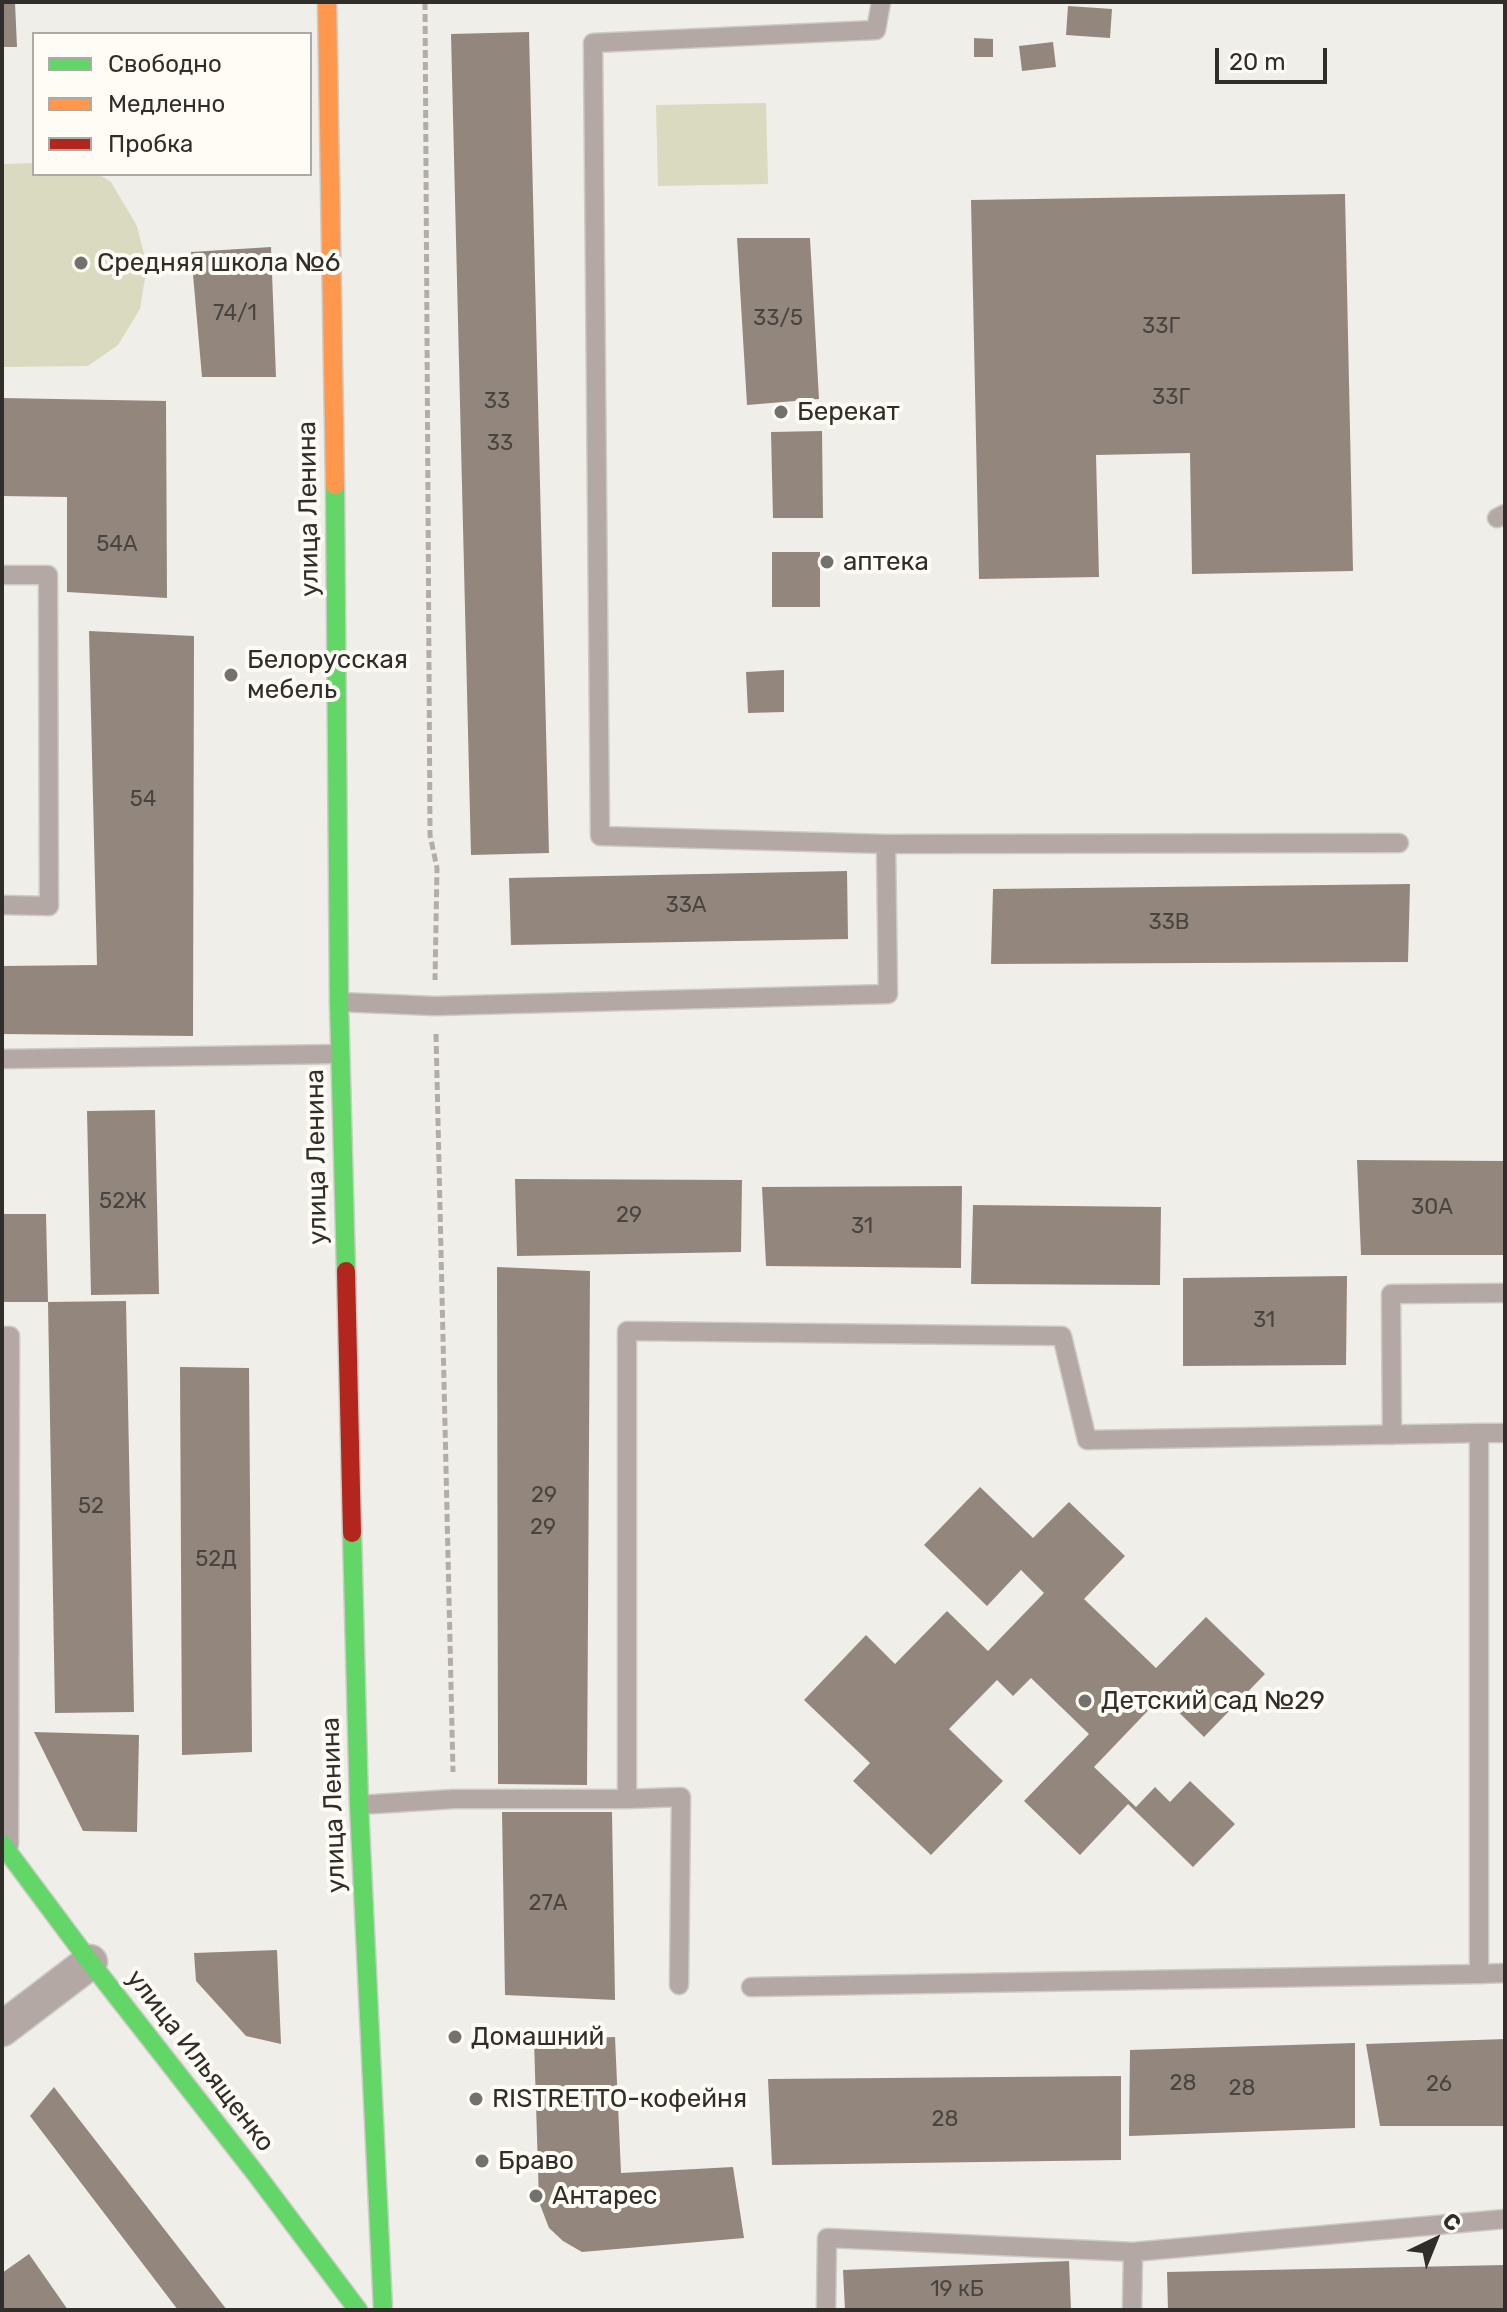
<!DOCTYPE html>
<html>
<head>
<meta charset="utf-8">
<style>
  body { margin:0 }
  #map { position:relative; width:1507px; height:2312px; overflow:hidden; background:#f0eee8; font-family:Rubik,sans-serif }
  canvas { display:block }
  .frame { position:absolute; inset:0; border:4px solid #302e2b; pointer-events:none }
  .legend { position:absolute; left:32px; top:32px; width:280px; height:144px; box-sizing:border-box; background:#fffcf6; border:2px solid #acaaa5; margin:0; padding:10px 14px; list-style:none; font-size:24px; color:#302e2b }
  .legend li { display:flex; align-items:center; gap:16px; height:40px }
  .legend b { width:40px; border:2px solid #acaaa5 }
  .north { position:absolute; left:1395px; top:2200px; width:80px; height:80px; -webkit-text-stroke:6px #fffcf6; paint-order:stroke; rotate:43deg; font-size:22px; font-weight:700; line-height:32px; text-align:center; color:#302e2b }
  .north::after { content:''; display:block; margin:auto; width:28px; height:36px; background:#302e2b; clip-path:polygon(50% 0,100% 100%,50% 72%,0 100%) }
  .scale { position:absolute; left:1215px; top:48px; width:112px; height:36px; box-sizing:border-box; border:4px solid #302e2b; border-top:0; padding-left:10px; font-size:24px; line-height:28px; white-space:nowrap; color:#302e2b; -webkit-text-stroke:6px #fffcf6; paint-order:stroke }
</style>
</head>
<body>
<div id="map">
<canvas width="1507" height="2312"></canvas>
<div class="frame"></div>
<ul class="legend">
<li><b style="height:10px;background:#63d668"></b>Свободно</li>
<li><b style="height:10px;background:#ff974d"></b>Медленно</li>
<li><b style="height:10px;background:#b3261e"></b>Пробка</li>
</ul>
<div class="north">С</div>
<div class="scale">20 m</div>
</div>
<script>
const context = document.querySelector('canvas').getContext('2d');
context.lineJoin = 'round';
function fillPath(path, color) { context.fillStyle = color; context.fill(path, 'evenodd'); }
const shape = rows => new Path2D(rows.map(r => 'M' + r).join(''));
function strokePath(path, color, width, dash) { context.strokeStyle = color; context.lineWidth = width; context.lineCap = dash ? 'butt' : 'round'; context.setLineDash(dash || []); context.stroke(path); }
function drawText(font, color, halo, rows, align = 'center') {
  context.font = font + ' Rubik,sans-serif'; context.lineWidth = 8; context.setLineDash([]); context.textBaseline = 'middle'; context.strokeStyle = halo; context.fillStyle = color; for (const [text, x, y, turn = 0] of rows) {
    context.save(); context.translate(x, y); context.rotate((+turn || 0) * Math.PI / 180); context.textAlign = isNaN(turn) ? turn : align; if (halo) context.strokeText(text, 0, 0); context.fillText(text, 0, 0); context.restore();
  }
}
fillPath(shape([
  [766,103,768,184,658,186,656,105],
  [34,163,34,174,98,174,111,182,137,226,147,266,140,309,118,345,88,366,2,367,2,164]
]), '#d9dabf');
fillPath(shape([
  [2,2,15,2,17,47,2,47],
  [1068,6,1112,9,1110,38,1066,35],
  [529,32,549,853,471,855,451,34],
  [974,38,993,39,993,57,974,57],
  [1053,42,1056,67,1022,71,1019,46],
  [1345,194,1353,571,1192,574,1190,453,1096,455,1099,577,979,579,971,200],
  [737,238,810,238,819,399,747,405],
  [271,247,276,377,202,377,191,252],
  [2,398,166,401,167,598,67,592,67,497,2,496],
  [822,431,823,518,773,518,771,432],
  [772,552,820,552,820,607,772,607],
  [89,631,194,636,193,1036,2,1034,2,966,97,965],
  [784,670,784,712,748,713,746,672],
  [847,871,848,939,511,945,509,878],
  [1410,884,1408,962,991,964,993,889],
  [155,1110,159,1294,91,1295,87,1111],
  [1357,1160,1505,1161,1505,1255,1361,1255],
  [515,1179,742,1180,741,1252,517,1256],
  [962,1186,961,1268,766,1266,762,1187],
  [973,1205,1161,1207,1160,1285,971,1284],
  [2,1214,46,1214,48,1302,2,1302],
  [497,1267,590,1271,587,1785,498,1784],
  [1347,1276,1346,1365,1183,1366,1183,1278],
  [126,1301,134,1712,55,1713,48,1302],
  [180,1367,249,1368,252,1752,182,1755],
  [980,1487,1033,1538,1069,1502,1125,1556,1084,1599,1156,1668,1206,1617,1265,1674,1204,1737,1162,1696,1094,1767,1136,1807,1155,1787,1170,1802,1190,1781,1235,1824,1193,1867,1128,1804,1080,1855,1024,1801,1089,1734,1031,1678,1013,1696,997,1680,949,1729,1003,1781,931,1855,853,1781,870,1763,804,1700,866,1635,895,1664,947,1611,988,1651,1044,1593,1021,1570,987,1606,924,1545],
  [34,1732,139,1735,137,1832,83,1831],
  [502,1812,612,1812,615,2000,505,1995],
  [277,1950,281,2044,246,2036,196,1981,194,1953],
  [615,2037,621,2173,733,2167,744,2238,582,2252,563,2241,549,2228,539,2202,534,2040],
  [1505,2039,1505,2126,1380,2126,1366,2044],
  [1355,2043,1355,2128,1129,2136,1130,2050],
  [1121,2076,1121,2160,772,2165,768,2079],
  [54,2087,227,2310,178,2310,30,2116],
  [29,2254,68,2310,2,2310,2,2273],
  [1069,2261,1071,2310,845,2310,843,2270],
  [1505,2265,1505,2310,1168,2310,1167,2272]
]), '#93877d');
const lane = shape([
  [881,2,876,30,593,43,600,836,886,844],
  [1497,518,1505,514],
  [2,575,48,575,49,906,2,905],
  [339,1002,435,1006,888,994,886,844,1399,843],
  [2,1059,340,1054],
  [2,1336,10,1336,9,1845],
  [1479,1433,1505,1433],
  [1392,1435,1391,1294,1505,1293],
  [627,1799,681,1797,679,1985],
  [359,1805,454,1799,627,1799,627,1331,1062,1336,1087,1440,1479,1433,1479,1974,1505,1973],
  [751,1987,1479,1974],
  [826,2310,827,2238,1133,2252,1505,2219],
  [1132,2310,1133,2252]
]);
const street = shape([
  [2,2029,90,1962]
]);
const fast = shape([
  [335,485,339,1002,346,1271],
  [352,1533,359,1805,383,2310],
  [2,1844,90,1962,256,2174,358,2310]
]);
const slow = shape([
  [327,2,335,485]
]);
const jam = shape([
  [346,1271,352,1533]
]);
strokePath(lane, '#cdcbc7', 21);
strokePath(street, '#cdcbc7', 37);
strokePath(fast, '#cdcbc7', 21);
strokePath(slow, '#cdcbc7', 21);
strokePath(jam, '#cdcbc7', 21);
strokePath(shape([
  [425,2,430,835,437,868,435,980],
  [436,1034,453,1772]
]), '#b3ada9', 5, [8, 4]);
strokePath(lane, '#b3a8a4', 18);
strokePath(street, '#b3a8a4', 34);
strokePath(fast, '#63d668', 18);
strokePath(slow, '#ff974d', 18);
strokePath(jam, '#b3261e', 18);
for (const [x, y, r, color] of [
  [81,263,8,"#73716d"],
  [781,412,8,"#73716d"],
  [827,562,8,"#73716d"],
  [231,675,8,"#73716d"],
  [1085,1701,8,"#73716d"],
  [455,2037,8,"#73716d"],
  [476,2099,8,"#73716d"],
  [482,2161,8,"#73716d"],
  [536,2196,8,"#73716d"]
]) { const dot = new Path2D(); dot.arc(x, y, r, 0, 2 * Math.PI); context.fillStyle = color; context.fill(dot); strokePath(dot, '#fffcf6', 3); }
drawText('22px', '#494440', null, [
  ["74/1",235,314],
  ["33/5",778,319],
  ["33Г",1161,327],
  ["33Г",1171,398],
  ["33",497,402],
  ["33",500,444],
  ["54А",117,545],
  ["54",143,800],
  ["33А",686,906],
  ["33В",1169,923],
  ["52Ж",123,1202],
  ["30А",1432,1208],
  ["29",629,1216],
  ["31",862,1227],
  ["31",1264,1321],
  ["29",544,1496],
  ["52",91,1507],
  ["29",543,1528],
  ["52Д",216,1560],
  ["27А",548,1904],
  ["28",1183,2084],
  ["26",1439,2085],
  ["28",1242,2089],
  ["28",945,2120],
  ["19 кБ",957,2290]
]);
drawText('26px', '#302e2b', '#fffcf6', [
  ["Средняя школа №6",97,263],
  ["Берекат",797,412],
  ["аптека",843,562],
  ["Белорусская",247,660],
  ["мебель",247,690],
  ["Детский сад №29",1101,1701],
  ["Домашний",471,2037],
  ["RISTRETTO-кофейня",492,2099],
  ["Браво",498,2161],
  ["Антарес",552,2196]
], 'left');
drawText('26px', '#302e2b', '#fffcf6', [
  ["улица Ленина",309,509,-91],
  ["улица Ленина",317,1157,-91],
  ["улица Ленина",334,1805,-92],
  ["улица Ильященко",200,2061,52]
]);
</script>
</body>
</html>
